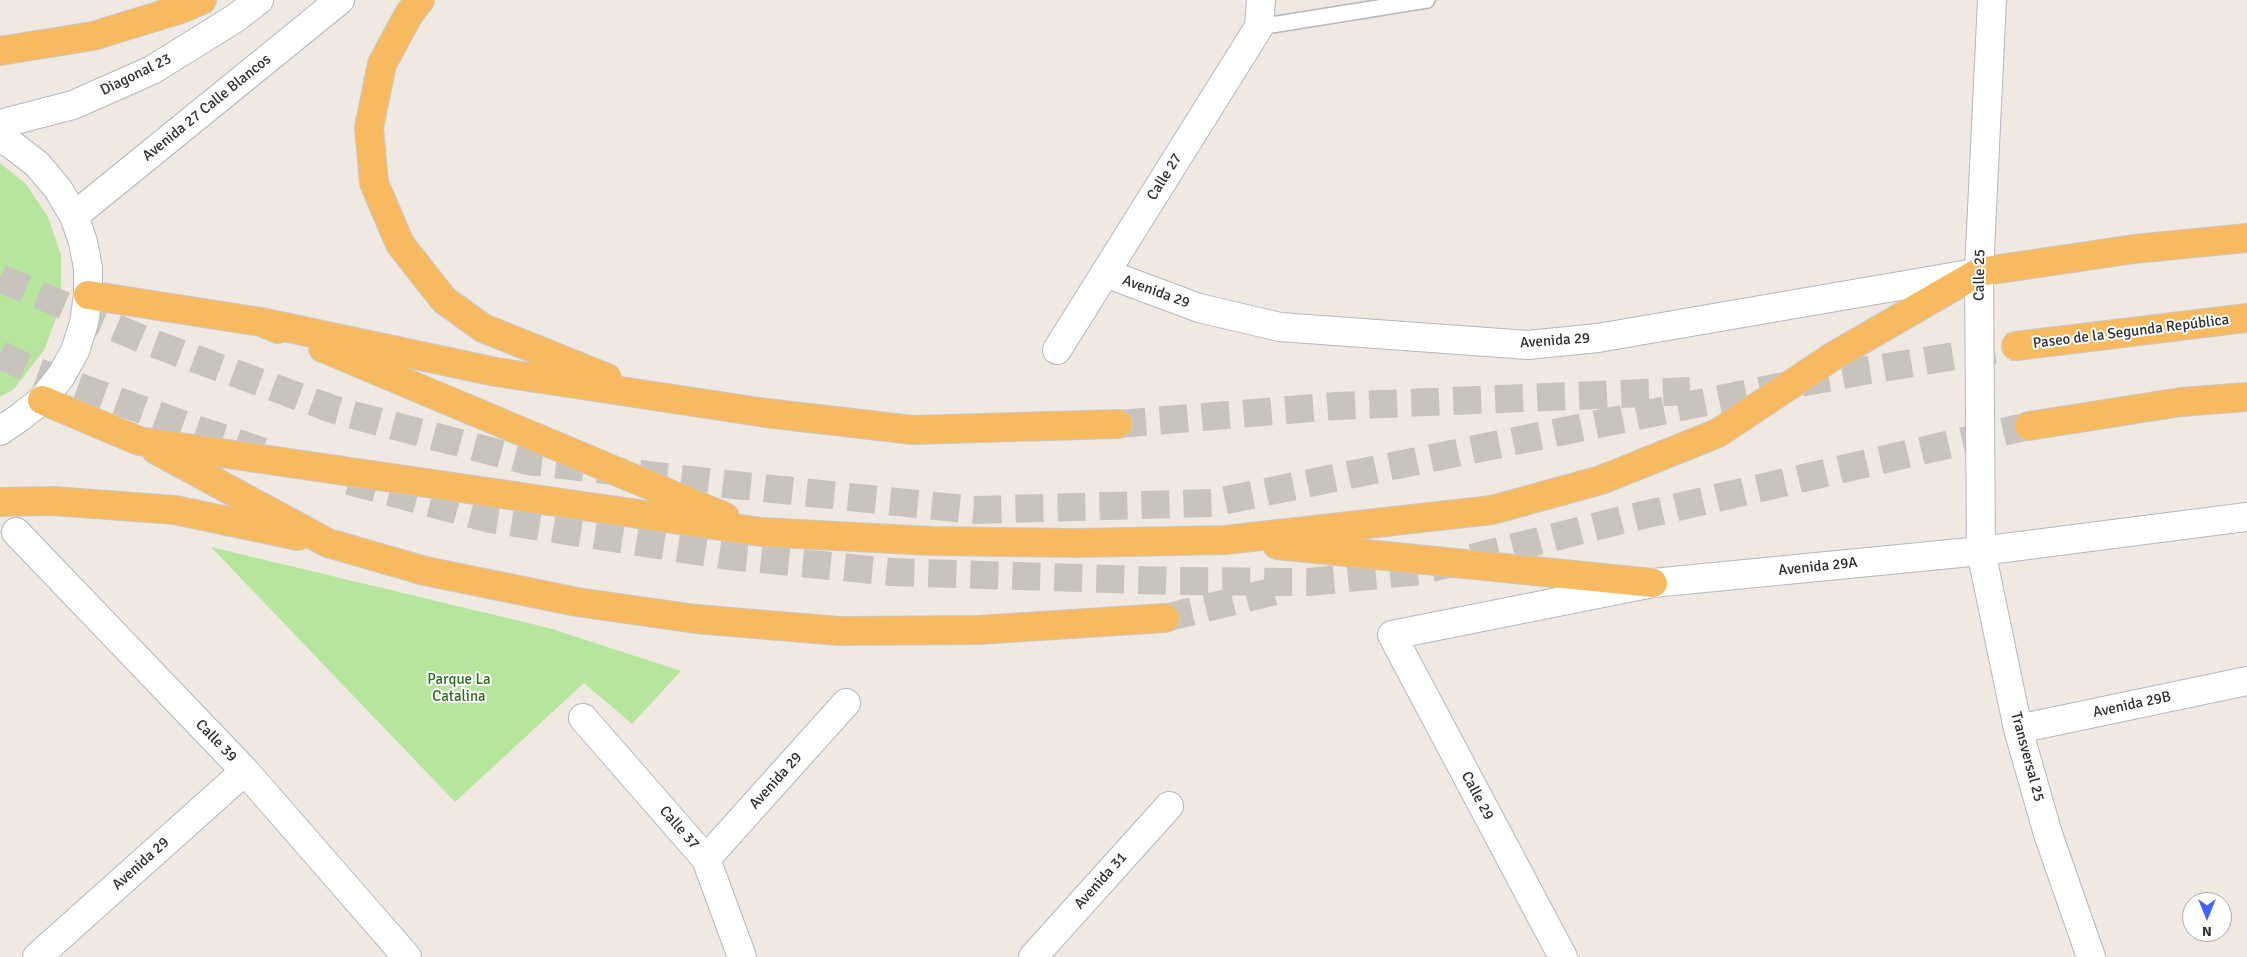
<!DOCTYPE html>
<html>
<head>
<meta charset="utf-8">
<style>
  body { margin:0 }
  #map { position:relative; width:2247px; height:957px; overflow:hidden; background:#efe9e1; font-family:Signika,sans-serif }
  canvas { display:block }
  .north { position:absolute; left:2182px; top:892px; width:50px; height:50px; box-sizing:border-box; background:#fff; border:1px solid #ababab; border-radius:50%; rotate:180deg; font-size:14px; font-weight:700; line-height:20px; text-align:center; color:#2e2e2e }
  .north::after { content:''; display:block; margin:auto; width:18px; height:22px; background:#4264fb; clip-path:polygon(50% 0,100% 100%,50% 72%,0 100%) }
</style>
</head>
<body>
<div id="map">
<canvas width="2247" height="957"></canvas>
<div class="north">N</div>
</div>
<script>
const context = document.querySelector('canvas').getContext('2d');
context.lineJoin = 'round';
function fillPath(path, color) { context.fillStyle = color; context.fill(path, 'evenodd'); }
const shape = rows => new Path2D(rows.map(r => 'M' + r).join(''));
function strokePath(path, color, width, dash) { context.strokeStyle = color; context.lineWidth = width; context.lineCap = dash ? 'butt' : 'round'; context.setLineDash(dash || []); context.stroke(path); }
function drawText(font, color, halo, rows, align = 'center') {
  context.font = font + ' Signika,sans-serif'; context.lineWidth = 4; context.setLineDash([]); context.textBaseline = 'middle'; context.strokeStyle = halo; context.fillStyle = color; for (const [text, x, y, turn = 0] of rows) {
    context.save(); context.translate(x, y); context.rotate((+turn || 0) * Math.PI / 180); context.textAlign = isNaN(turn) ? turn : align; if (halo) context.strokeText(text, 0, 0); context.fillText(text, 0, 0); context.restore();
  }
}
fillPath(shape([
  [0,163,26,184,48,217,61,255,61,305,44,350,14,389,0,397],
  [211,547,549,628,681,671,632,724,584,683,455,802]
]), '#b6e59e');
strokePath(shape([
  [0,278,144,340,338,411,528,461,725,484,974,510,1212,503,1774,388,1869,370,2016,346],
  [0,355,32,370,190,427,264,452],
  [1118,424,1336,406,1690,391],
  [349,481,490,519,729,556,892,572,1173,581,1309,582,1420,571,1630,518,2029,426],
  [1165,618,1275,591]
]), '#c8c4bd', 28, [28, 14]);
const service = shape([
  [1259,27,1427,0]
]);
const minor = shape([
  [1992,0,1979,272,1981,551,2018,729,2048,834,2091,957],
  [1105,273,1199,308,1280,327,1528,345,1598,338,1975,273],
  [1057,350,1259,27,1261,0],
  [16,532,245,771,407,957],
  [583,718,706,859,742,957],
  [2018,729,2247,681],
  [706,859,846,703],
  [37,957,245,771],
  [1033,957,1169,806],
  [1563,957,1392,635,1653,583,1981,551,2247,517]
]);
const secondary = shape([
  [0,124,73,105,152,70,234,19,259,0],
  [0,138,11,144,37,164,58,189,74,216,83,242,88,268,88,295,84,323,75,351,61,376,42,400,19,418,0,431],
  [74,216,340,0]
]);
const trunk = shape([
  [420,0,409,14,382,64,369,128,374,183,400,244,444,300,483,328,607,378],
  [0,51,93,36,181,9,202,0],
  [88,295,261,322,278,329],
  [261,322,496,372,766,413,913,430,1118,424],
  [2016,346,2247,318],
  [323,348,725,517],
  [42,400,139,441,761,532,931,541,1077,543,1225,540,1492,510,1601,480,1718,433,1832,357,1979,272,2134,249,2247,238],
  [2029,426,2181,402,2247,397],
  [156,450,328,543,425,571,577,602,696,619,839,631,978,630,1165,618],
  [0,502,53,501,175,510,298,536],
  [1277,545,1653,583]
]);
strokePath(service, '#b4b7c1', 18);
strokePath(minor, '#b4b7c1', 30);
strokePath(secondary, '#b4b7c1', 30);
strokePath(trunk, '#c9c9c9', 30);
strokePath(service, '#fff', 15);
strokePath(minor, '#fff', 28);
strokePath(secondary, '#fff', 28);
strokePath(trunk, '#f8ba60', 28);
drawText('15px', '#2e2e2e', '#fff', [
  ["Diagonal 23",136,75,-26],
  ["Avenida 27 Calle Blancos",207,108,-39],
  ["Calle 27",1165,177,-58],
  ["Calle 25",1980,275,-89],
  ["Avenida 29",1156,292,20],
  ["Paseo de la Segunda República",2131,332,-7],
  ["Avenida 29",1555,341,-4],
  ["Avenida 29A",1818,567,-6],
  ["Avenida 29B",2132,705,-12],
  ["Calle 39",216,741,46],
  ["Transversal 25",2027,757,75],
  ["Avenida 29",776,781,-48],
  ["Calle 29",1477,796,62],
  ["Calle 37",679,828,49],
  ["Avenida 29",141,864,-42],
  ["Avenida 31",1101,881,-48]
]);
drawText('15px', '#2c6e1b', '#fff', [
  ["Parque La",459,680],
  ["Catalina",459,697]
]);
</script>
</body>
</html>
